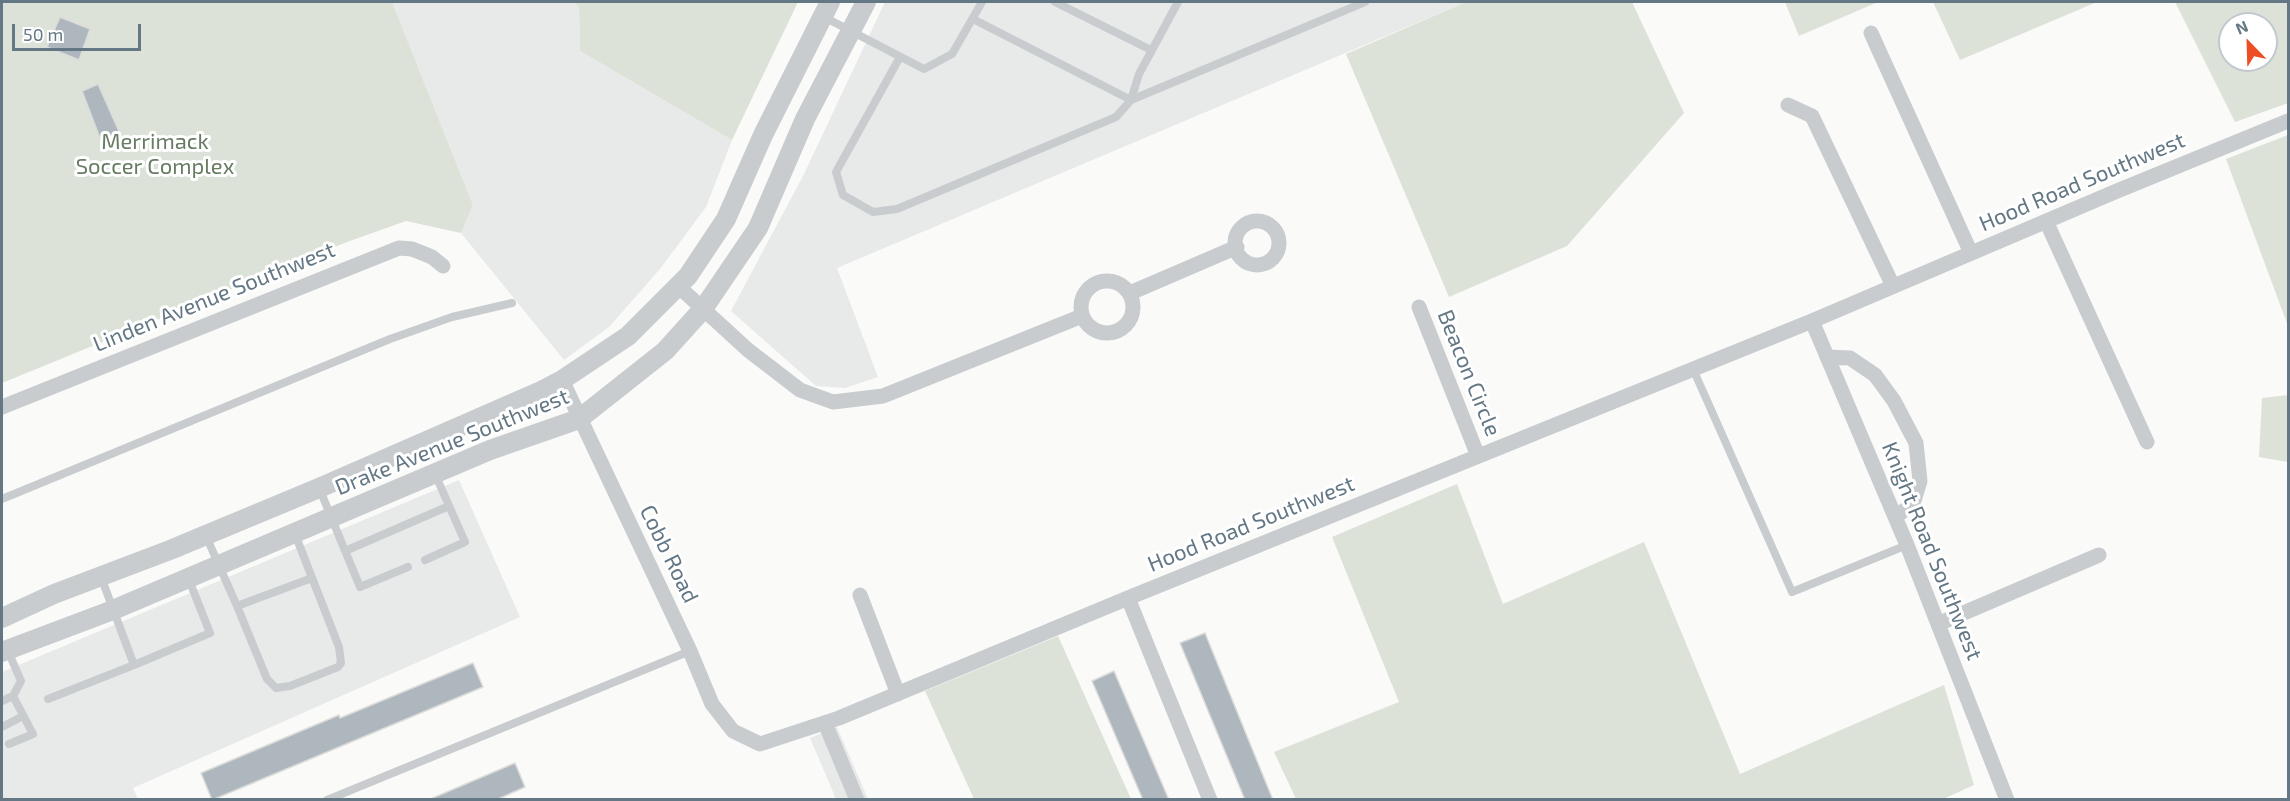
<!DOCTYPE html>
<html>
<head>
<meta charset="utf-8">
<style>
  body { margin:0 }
  #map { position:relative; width:2290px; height:801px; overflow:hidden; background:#fafaf8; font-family:"Exo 2",sans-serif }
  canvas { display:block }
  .frame { position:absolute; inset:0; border:3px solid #637784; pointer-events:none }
  .north { position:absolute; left:2218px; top:12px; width:60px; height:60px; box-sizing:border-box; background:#fff; border:2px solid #c1c9ce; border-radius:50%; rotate:337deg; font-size:16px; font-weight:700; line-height:24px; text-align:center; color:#637784 }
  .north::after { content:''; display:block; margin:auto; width:21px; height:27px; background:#ee4e24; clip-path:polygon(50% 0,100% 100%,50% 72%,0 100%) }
  .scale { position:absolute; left:12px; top:24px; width:129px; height:27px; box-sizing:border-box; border:3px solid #637784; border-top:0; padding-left:8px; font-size:18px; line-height:21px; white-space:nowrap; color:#637784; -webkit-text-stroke:4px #fff; paint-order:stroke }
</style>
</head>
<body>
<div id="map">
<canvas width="2290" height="801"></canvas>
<div class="frame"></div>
<div class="north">N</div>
<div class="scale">50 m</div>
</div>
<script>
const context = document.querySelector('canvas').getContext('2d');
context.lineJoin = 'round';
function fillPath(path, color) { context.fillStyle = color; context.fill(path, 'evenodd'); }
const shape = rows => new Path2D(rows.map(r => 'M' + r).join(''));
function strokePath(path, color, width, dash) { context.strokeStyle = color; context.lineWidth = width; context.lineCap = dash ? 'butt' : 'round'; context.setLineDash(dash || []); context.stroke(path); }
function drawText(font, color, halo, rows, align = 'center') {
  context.font = font + ' "Exo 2",sans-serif'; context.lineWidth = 6; context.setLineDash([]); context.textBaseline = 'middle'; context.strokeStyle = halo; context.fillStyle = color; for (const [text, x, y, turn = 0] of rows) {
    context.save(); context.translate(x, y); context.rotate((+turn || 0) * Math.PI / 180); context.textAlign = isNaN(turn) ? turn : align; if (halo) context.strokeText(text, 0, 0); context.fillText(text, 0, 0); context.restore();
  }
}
fillPath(shape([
  [392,2,572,2,579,6,580,51,732,140,706,207,660,269,609,327,564,360,461,233,473,205],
  [885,2,1466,2,837,268,878,377,845,388,816,386,731,311,804,174],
  [459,480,520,617,133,788,138,799,2,800,2,672],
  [837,727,868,799,836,799,810,738]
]), '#e8e9e9');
fillPath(shape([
  [2,2,392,2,473,205,461,233,406,221,347,242,2,383],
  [572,2,798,2,732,140,580,51,579,6],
  [1466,2,1632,2,1684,113,1567,246,1449,297,1346,54],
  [1785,2,1878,2,1799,36],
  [1933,2,2097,2,1960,60],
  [2175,2,2288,2,2288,103,2235,122],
  [2230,24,2266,24,2266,60,2230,60],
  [2288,135,2288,326,2226,159],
  [2288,395,2288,462,2259,457,2262,398],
  [1457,484,1503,604,1644,542,1740,774,1944,685,1974,785,1941,800,1296,799,1274,752,1399,702,1332,537],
  [1058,636,1131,799,974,799,925,691]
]), '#dce2d8');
const building = shape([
  [60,17,90,29,79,60,47,47,60,17],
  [98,84,122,138,103,146,82,91,98,84],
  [1205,633,1273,800,1245,800,1180,643,1205,633],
  [473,663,483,687,212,800,201,773,339,715,340,718,473,663],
  [1114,671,1169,800,1143,800,1092,681,1114,671],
  [515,763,525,787,496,800,428,800,515,763]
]);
fillPath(building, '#aeb7bd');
strokePath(building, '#dcdcda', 1.5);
strokePath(shape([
  [1055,2,1151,50],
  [824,17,924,69,952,54,982,2],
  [973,19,1131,100,1139,74,1178,2],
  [900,57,836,172,843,195,873,212,897,209,1116,117,1131,100,1365,2],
  [1693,369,1792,592,1907,545],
  [320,490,360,587,408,567],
  [2,499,390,339,452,317,512,303],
  [295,534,339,647,341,663,338,667,290,686,276,688,267,679,237,606,312,578],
  [206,536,237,606],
  [345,551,449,506],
  [425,560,465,542,435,474],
  [8,651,21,681,13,696],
  [134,665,210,633,189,580],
  [48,699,134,665,101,577],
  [2,701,13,696,33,734,9,744],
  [2,727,23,716],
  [327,800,690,651]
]), '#c8cccf', 8);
strokePath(shape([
  [1871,33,1971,253],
  [1788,105,1812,116,1893,286],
  [2046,221,2147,442],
  '1235 243a22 22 0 1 1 44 0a22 22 0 1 1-44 0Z',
  '1081 307a26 26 0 1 1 52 0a26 26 0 1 1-52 0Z',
  [678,286,748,350,800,390,833,402,883,396,1082,316],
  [1130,293,1237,247],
  [1419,307,1478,456],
  [1812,321,1907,545,2007,800],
  [1827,357,1850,358,1875,375,1894,401,1916,443,1920,481,1913,504,1895,517],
  [562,380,690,651,712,704,733,731,760,744,839,718,1128,598,1812,321,2117,191,2288,121],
  [2,407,399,248,412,249,432,257,443,266],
  [860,595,898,694],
  [1128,598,1210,800],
  [1938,624,2099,555],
  [825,723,857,800]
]), '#c8cccf', 15);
strokePath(shape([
  [2,618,54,594,170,550,319,488,539,392,562,380,628,336,688,276,726,219,763,135,830,2],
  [2,652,113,610,490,450,579,419,665,351,703,309,758,228,805,119,866,2]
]), '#c8cccf', 20);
drawText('22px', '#687b63', '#fff', [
  ["Merrimack",155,142],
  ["Soccer Complex",155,167]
]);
drawText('22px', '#637784', '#fff', [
  ["Hood Road Southwest",2082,182,-23],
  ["Linden Avenue Southwest",214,297,-22],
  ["Beacon Circle",1469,373,68],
  ["Drake Avenue Southwest",452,442,-22],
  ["Hood Road Southwest",1251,524,-22],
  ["Knight Road Southwest",1932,551,68],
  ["Cobb Road",669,554,64]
]);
</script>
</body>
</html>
